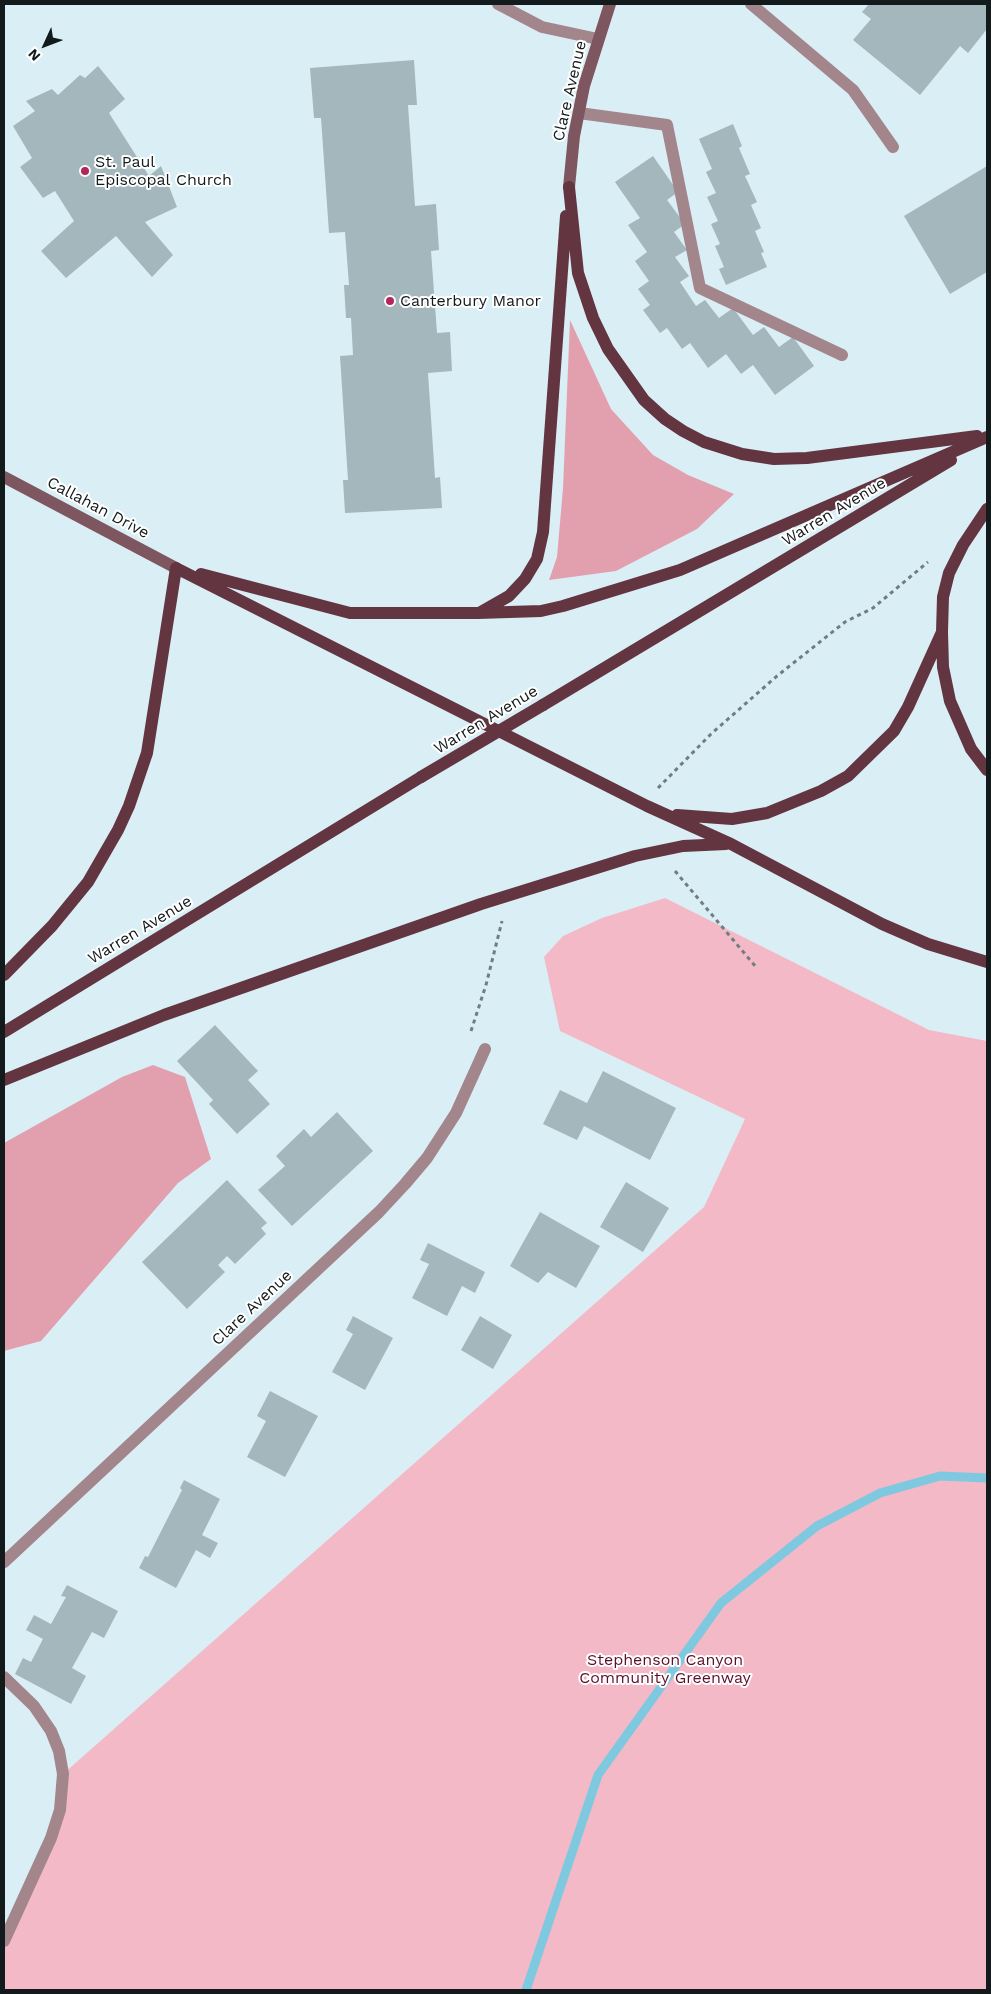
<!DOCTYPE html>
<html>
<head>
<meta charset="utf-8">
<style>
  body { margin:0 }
  #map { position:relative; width:991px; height:1994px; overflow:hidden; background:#daeff5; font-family:"Work Sans",sans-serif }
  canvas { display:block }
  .frame { position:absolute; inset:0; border:5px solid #131a1c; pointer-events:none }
  .north { position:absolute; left:20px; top:20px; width:50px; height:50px; -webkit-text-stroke:4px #fff; paint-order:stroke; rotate:227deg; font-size:14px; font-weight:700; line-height:20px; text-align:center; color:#131a1c }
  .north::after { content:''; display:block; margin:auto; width:18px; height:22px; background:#131a1c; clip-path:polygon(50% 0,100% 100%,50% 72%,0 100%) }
</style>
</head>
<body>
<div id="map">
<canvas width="991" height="1994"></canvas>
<div class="frame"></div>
<div class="north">N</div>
</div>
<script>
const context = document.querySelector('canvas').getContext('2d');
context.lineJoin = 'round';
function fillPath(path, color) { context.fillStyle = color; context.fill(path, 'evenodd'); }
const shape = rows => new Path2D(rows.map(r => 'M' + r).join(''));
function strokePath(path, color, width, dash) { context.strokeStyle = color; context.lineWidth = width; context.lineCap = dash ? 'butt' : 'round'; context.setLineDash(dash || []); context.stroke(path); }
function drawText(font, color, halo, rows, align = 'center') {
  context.font = font + ' "Work Sans",sans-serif'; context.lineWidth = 4; context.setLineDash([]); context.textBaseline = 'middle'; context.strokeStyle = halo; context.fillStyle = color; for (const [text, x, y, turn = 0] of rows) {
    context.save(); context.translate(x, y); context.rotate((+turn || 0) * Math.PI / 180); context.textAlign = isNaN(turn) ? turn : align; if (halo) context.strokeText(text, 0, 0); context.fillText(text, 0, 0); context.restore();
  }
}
fillPath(shape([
  [665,898,929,1030,987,1041,987,1990,4,1990,4,1941,51,1838,63,1774,704,1207,745,1119,560,1031,544,957,563,936,602,918]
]), '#f4b9c6');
fillPath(shape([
  [570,320,611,409,653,455,688,475,734,494,697,529,616,571,549,580,557,557,563,488],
  [153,1065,185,1077,211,1159,178,1183,41,1341,4,1351,4,1143,122,1077]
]), '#e2a0af');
strokePath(shape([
  [526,1990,598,1775,721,1603,817,1526,880,1493,940,1476,987,1478]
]), '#7ec9df', 9);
fillPath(shape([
  [869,4,987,4,987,29,968,53,960,46,920,95,853,40,871,19,862,12],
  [414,60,417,105,408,105,415,206,436,204,439,250,431,251,437,333,450,332,452,371,428,373,435,478,440,477,442,508,345,513,343,480,348,480,340,356,353,355,351,318,346,318,344,285,349,285,345,232,329,233,321,118,314,118,310,68],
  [98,66,125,99,109,113,149,176,161,166,177,207,145,222,173,255,152,277,116,236,66,278,41,251,74,221,55,191,43,198,20,167,32,158,13,126,35,111,26,101,52,89,58,95,80,75,85,78],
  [733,124,742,146,739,148,750,174,745,176,757,202,751,205,761,228,755,231,764,252,761,253,767,267,726,285,719,269,724,267,715,246,720,244,711,224,718,221,707,197,716,193,706,172,712,169,699,139],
  [653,156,678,192,667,200,685,224,674,232,687,250,675,257,689,276,680,282,696,306,705,300,719,318,733,308,753,335,764,327,779,347,793,337,814,366,775,395,753,365,741,374,726,354,708,368,690,343,682,349,667,328,660,333,643,310,650,305,638,289,649,281,635,261,647,252,628,225,640,218,615,182],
  [987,166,987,272,950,294,904,216],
  [215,1025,258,1071,248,1080,270,1104,237,1134,209,1104,213,1100,177,1061],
  [603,1071,676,1108,650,1160,584,1126,577,1140,543,1124,560,1090,587,1103],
  [337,1112,373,1151,292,1226,258,1190,285,1166,276,1156,304,1129,311,1137],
  [227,1180,267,1223,261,1228,266,1234,235,1264,227,1256,218,1265,225,1272,187,1309,142,1262],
  [626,1182,669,1208,643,1252,600,1227],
  [540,1212,600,1246,576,1288,548,1272,538,1283,510,1266],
  [428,1243,485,1272,475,1293,462,1286,447,1316,412,1298,429,1264,420,1260],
  [353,1316,393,1338,365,1390,332,1372,353,1334,346,1330],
  [480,1316,512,1335,493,1369,461,1350],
  [270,1391,318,1416,285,1477,247,1457,266,1421,257,1416],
  [184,1480,220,1499,202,1535,218,1543,210,1558,196,1550,176,1588,139,1568,145,1556,148,1557,182,1490,180,1488],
  [67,1585,118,1611,104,1638,92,1632,72,1668,86,1676,71,1704,15,1674,23,1658,31,1662,43,1639,26,1630,34,1615,51,1624,66,1597,61,1596]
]), '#a3b7bd');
strokePath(shape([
  [658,788,711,734,777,676,845,622,873,608,928,562],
  [675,871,756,967],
  [471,1031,486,985,502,921]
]), '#707d81', 3, [4, 4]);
strokePath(shape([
  [498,4,542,27,598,39],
  [751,4,853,90,893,147],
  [579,113,667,125,700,288,842,355]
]), '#a3868c', 12);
strokePath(shape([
  [4,1562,379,1212,405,1184,427,1158,456,1113,485,1049],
  [4,1677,34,1706,51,1731,59,1751,63,1774,60,1810,51,1838,4,1941]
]), '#a3868c', 12);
strokePath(shape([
  [569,187,574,136,584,86,610,4],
  [4,477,176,568]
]), '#7e5660', 12);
strokePath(shape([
  [569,187,578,273,593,318,608,349,644,400,665,419,683,431,704,442,742,454,774,459,807,458,977,436],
  [987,509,963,545,949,573,943,597,942,632,943,667,950,701,971,749,987,770],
  [176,568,647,806,731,844,882,924,928,944,987,962],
  [201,574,350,613,478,613,541,611,563,606,680,570,987,437],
  [481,612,509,596,525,579,537,559,543,532,566,216],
  [543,705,951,460],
  [677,815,732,819,767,813,821,791,848,776,894,731,908,707,942,632],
  [4,975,52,926,88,882,118,830,129,806,147,753,176,568],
  [4,1032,421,777],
  [4,1080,164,1015,481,904,635,856,683,846,726,844]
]), '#633541', 12);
strokePath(shape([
  [421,777,543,705]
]), '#633541', 12);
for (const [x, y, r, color] of [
  [85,171,5,"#b4265b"],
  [390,301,5,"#b4265b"]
]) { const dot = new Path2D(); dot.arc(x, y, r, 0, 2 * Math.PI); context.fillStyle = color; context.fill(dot); strokePath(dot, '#fff', 2); }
drawText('16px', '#131a1c', '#fff', [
  ["Clare Avenue",570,91,-77],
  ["Callahan Drive",98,508,28],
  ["Warren Avenue",834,512,-31],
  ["Warren Avenue",486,720,-31],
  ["Warren Avenue",140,930,-31],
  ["Clare Avenue",252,1308,-43]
]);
drawText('16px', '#131a1c', '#fff', [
  ["St. Paul",95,162],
  ["Episcopal Church",95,180],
  ["Canterbury Manor",400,301]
], 'left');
drawText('16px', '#5d102c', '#fff', [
  ["Stephenson Canyon",665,1660],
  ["Community Greenway",665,1678]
]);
</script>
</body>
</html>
